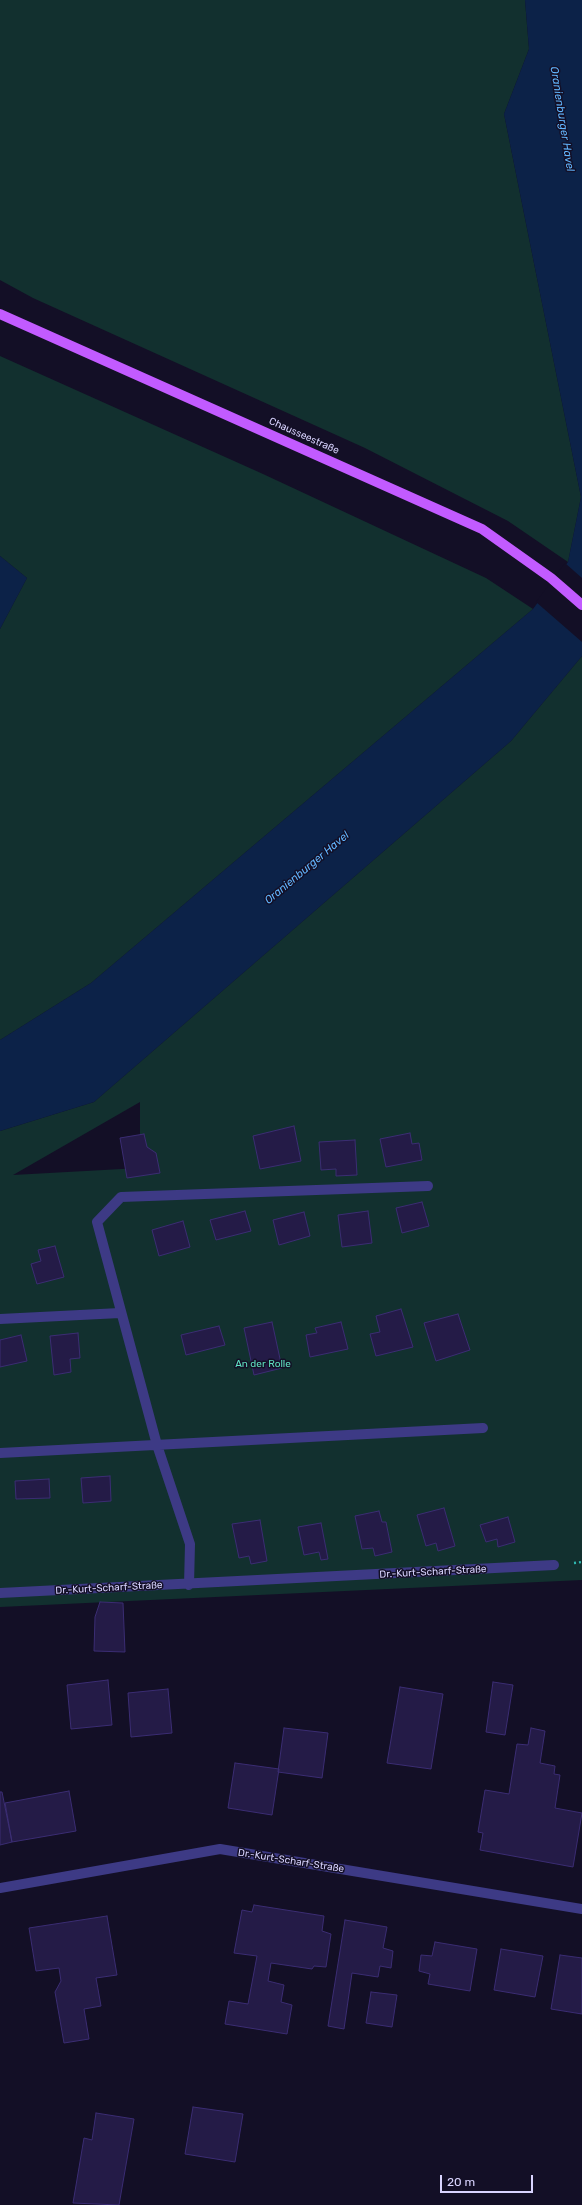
<!DOCTYPE html>
<html>
<head>
<meta charset="utf-8">
<style>
  body { margin:0 }
  #map { position:relative; width:582px; height:2205px; overflow:hidden; background:#130f26; font-family:Rubik,sans-serif }
  canvas { display:block }
  .scale { position:absolute; left:440px; top:2175px; width:93px; height:18px; box-sizing:border-box; border:2px solid #d9d4ff; border-top:0; padding-left:5px; font-size:12px; line-height:14px; white-space:nowrap; color:#d9d4ff; -webkit-text-stroke:3px #130f26; paint-order:stroke }
</style>
</head>
<body>
<div id="map">
<canvas width="582" height="2205"></canvas>
<div class="scale">20 m</div>
</div>
<script>
const context = document.querySelector('canvas').getContext('2d');
context.lineJoin = 'round';
function fillPath(path, color) { context.fillStyle = color; context.fill(path, 'evenodd'); }
const shape = rows => new Path2D(rows.map(r => 'M' + r).join(''));
function strokePath(path, color, width, dash) { context.strokeStyle = color; context.lineWidth = width; context.lineCap = dash ? 'butt' : 'round'; context.setLineDash(dash || []); context.stroke(path); }
function drawText(font, color, halo, rows, align = 'center') {
  context.font = font + ' Rubik,sans-serif'; context.lineWidth = 3; context.setLineDash([]); context.textBaseline = 'middle'; context.strokeStyle = halo; context.fillStyle = color; for (const [text, x, y, turn = 0] of rows) {
    context.save(); context.translate(x, y); context.rotate((+turn || 0) * Math.PI / 180); context.textAlign = isNaN(turn) ? turn : align; if (halo) context.strokeText(text, 0, 0); context.fillText(text, 0, 0); context.restore();
  }
}
fillPath(shape([
  [0,0,525,0,529,49,504,114,581,497,568,562,508,521,365,448,33,298,0,280],
  [0,356,263,474,486,578,533,609,91,983,0,1040,0,629,27,578,0,556],
  [582,656,582,1580,0,1607,0,1131,94,1102,511,741],
  [140,1102,140,1168,13,1175]
]), '#12302f');
fillPath(shape([
  [525,0,582,0,582,656,511,741,94,1102,0,1131,0,1040,91,983,533,609,568,562,581,497,504,114,529,49],
  [0,556,27,578,0,629]
]), '#0c2248');
fillPath(shape([
  [565,563,582,578,582,642,536,602]
]), '#130f26');
const building = shape([
  [294,1126,301,1161,260,1169,253,1136,294,1126],
  [410,1133,412,1144,419,1143,422,1160,386,1167,380,1139,410,1133],
  [144,1134,147,1147,156,1153,160,1173,127,1178,120,1138,144,1134],
  [355,1140,357,1175,336,1176,336,1169,321,1170,319,1142,355,1140],
  [422,1202,429,1226,402,1233,396,1208,422,1202],
  [245,1211,251,1231,216,1240,210,1220,245,1211],
  [368,1211,372,1243,342,1247,338,1215,368,1211],
  [304,1212,310,1236,279,1245,273,1220,304,1212],
  [183,1221,190,1247,159,1256,152,1230,183,1221],
  [55,1246,64,1277,37,1284,31,1264,41,1261,38,1250,55,1246],
  [401,1309,413,1347,376,1356,370,1334,380,1332,376,1316,401,1309],
  [458,1314,470,1350,436,1361,424,1323,458,1314],
  [272,1322,282,1368,254,1375,244,1328,272,1322],
  [341,1322,348,1349,310,1357,306,1335,317,1333,315,1328,341,1322],
  [219,1326,225,1345,186,1355,181,1335,219,1326],
  [78,1333,80,1358,70,1359,71,1372,54,1375,50,1336,78,1333],
  [21,1335,27,1361,0,1367,0,1340,21,1335],
  [110,1476,111,1501,83,1503,81,1478,110,1476],
  [49,1479,50,1498,16,1499,15,1481,49,1479],
  [444,1508,455,1546,438,1551,436,1543,426,1546,417,1515,444,1508],
  [379,1511,382,1522,386,1522,392,1552,375,1556,373,1548,362,1549,355,1516,379,1511],
  [508,1517,515,1542,498,1547,497,1539,486,1542,480,1525,508,1517],
  [260,1520,267,1561,251,1564,249,1556,239,1558,232,1524,260,1520],
  [321,1523,328,1559,321,1560,319,1552,304,1555,298,1527,321,1523],
  [100,1602,123,1603,125,1652,94,1651,95,1617,100,1602],
  [108,1680,112,1725,71,1729,67,1685,108,1680],
  [493,1682,513,1685,505,1735,486,1732,493,1682],
  [400,1687,443,1694,431,1769,387,1763,400,1687],
  [168,1689,172,1733,131,1737,128,1693,168,1689],
  [284,1728,328,1733,322,1778,278,1772,284,1728],
  [531,1728,545,1731,540,1763,555,1766,554,1774,560,1775,555,1808,582,1813,573,1867,480,1850,483,1833,478,1832,485,1790,509,1794,517,1744,528,1745,531,1728],
  [235,1763,279,1769,272,1815,228,1808,235,1763],
  [69,1791,76,1831,12,1842,5,1803,69,1791],
  [0,1792,2,1792,12,1842,0,1845,0,1792],
  [254,1905,324,1916,322,1931,331,1934,326,1967,314,1966,312,1969,271,1963,268,1981,284,1985,281,2002,292,2005,287,2034,225,2024,229,2001,248,2004,257,1956,234,1953,242,1910,252,1912,254,1905],
  [107,1916,117,1975,96,1978,101,2006,84,2009,89,2039,64,2043,55,1992,61,1981,59,1968,36,1971,29,1928,107,1916],
  [345,1920,387,1927,383,1948,393,1951,391,1968,380,1966,378,1977,352,1973,344,2029,328,2026,345,1920],
  [435,1942,477,1949,470,1991,428,1984,430,1974,419,1971,421,1955,432,1956,435,1942],
  [501,1949,543,1956,535,1997,494,1990,501,1949],
  [560,1955,582,1958,582,2014,551,2009,560,1955],
  [371,1992,397,1995,392,2027,366,2023,371,1992],
  [193,2107,243,2114,235,2162,185,2154,193,2107],
  [96,2113,134,2119,119,2205,73,2203,84,2138,92,2140,96,2113]
]);
fillPath(building, '#241b47');
strokePath(building, '#3b2d73', 1);
strokePath(shape([
  [574,1563,582,1562]
]), '#2fb8b0', 2.5, [2, 3]);
strokePath(shape([
  [0,1319,120,1313],
  [0,1453,483,1428],
  [189,1585,190,1544,157,1445,97,1222,121,1197,428,1186],
  [0,1593,554,1565],
  [0,1888,220,1849,582,1909]
]), '#3d3a85', 10);
strokePath(shape([
  [0,314,482,529,551,578,582,605]
]), '#c25bff', 10);
drawText('10px', '#d9d4ff', '#130f26', [
  ["Chausseestraße",304,436,24],
  ["Dr.-Kurt-Scharf-Straße",433,1572,-3],
  ["Dr.-Kurt-Scharf-Straße",109,1588,-3],
  ["Dr.-Kurt-Scharf-Straße",291,1861,9]
]);
drawText('10px', '#5fe0c0', '#130f26', [
  ["An der Rolle",263,1364]
]);
drawText('italic 11px', '#62b6ff', '#130f26', [
  ["Oranienburger Havel",562,119,81],
  ["Oranienburger Havel",307,868,-40]
]);
</script>
</body>
</html>
